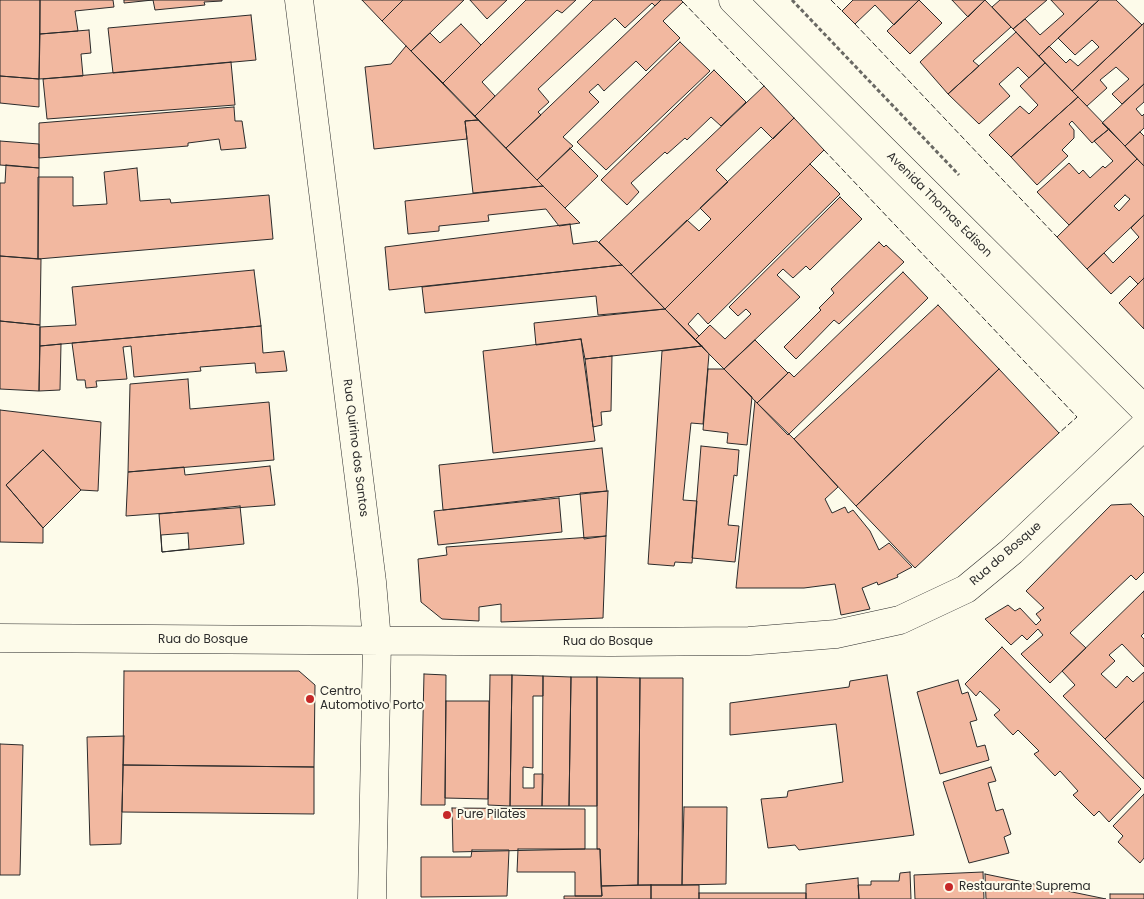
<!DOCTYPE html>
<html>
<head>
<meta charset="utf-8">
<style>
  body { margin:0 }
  canvas { display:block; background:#fdfbea }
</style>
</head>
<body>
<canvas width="1144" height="899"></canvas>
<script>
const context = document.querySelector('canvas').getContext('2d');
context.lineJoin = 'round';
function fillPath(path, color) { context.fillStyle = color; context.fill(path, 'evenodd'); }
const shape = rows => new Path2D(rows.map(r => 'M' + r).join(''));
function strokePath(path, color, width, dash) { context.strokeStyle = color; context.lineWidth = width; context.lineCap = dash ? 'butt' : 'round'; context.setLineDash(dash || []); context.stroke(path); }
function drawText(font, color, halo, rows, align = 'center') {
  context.font = font + ' Poppins,sans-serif'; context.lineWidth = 4; context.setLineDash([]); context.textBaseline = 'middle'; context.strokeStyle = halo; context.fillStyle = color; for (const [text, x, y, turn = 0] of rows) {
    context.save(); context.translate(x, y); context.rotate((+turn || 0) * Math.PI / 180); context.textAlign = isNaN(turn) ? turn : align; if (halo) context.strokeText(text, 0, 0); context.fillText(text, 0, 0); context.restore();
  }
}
const building = shape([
  [0,0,40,0,39,79,0,76,0,0],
  [40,0,113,0,114,7,75,11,78,31,40,34,40,0],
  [124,0,222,0,222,1,204,2,205,5,155,10,153,0,124,3,124,0],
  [362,0,403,0,382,21,362,0],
  [403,0,464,0,411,51,382,21,403,0],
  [470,0,507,0,487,19,470,0],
  [526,0,576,0,562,13,557,10,482,82,495,96,475,116,443,83,526,0],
  [593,0,661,0,655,6,652,3,625,28,615,18,538,89,549,102,538,112,541,115,506,148,475,116,593,0],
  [661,0,681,0,683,2,663,21,680,38,646,71,636,61,604,91,598,84,589,92,599,102,563,137,573,146,537,180,506,148,661,0],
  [853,0,919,0,894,25,875,5,855,24,842,11,853,0],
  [919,0,942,23,910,54,887,31,919,0],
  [952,0,985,0,968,17,952,0],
  [985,0,1011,27,973,61,979,66,948,94,920,62,985,0],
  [1000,0,1047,0,1013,29,992,7,1000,0],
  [1051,0,1099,0,1039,56,1013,29,1025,19,1040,35,1064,14,1051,0],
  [1099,0,1116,0,1142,25,1072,91,1039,56,1049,46,1066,63,1070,59,1078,66,1099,47,1092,40,1075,55,1058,38,1099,0],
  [251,15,256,60,113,73,108,28,251,15],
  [1144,23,1144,84,1122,104,1112,94,1129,79,1116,67,1100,80,1107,88,1087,106,1072,91,1144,23],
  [461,24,481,45,443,83,411,51,430,33,440,43,461,24],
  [89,30,91,53,81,54,83,76,39,79,40,34,89,30],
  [1016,32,1045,63,1029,78,1018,67,999,84,1010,96,979,124,948,94,1016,32],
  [680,42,710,71,606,170,577,142,680,42],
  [406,46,478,120,465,121,467,139,374,149,365,67,391,64,406,46],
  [231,62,235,105,47,119,43,79,231,62],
  [1045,63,1078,97,1011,157,989,135,1020,106,1029,114,1038,105,1020,86,1045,63],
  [714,70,746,102,721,126,711,117,687,140,685,138,667,154,665,152,631,183,639,192,627,205,601,180,714,70],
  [0,76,39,79,39,107,0,103,0,76],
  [1144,84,1144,102,1136,109,1142,116,1144,114,1144,128,1125,146,1102,123,1144,84],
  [764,86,794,118,773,139,761,127,716,170,728,182,631,274,599,242,764,86],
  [1078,97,1109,129,1092,143,1072,121,1069,124,1074,130,1074,138,1062,150,1068,156,1037,185,1011,157,1078,97],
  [234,107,235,121,242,121,246,148,221,150,219,139,188,143,188,146,39,158,39,123,234,107],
  [794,118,824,150,665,309,631,274,687,220,699,231,711,219,700,208,794,118],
  [478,120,521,164,543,186,473,193,465,121,478,120],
  [1109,129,1137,159,1069,225,1037,192,1069,163,1079,174,1083,170,1090,178,1103,166,1105,168,1113,161,1094,141,1109,129],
  [1140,132,1144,136,1144,166,1125,146,1140,132],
  [0,141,39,144,39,168,0,165,0,141],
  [570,148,598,176,565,208,537,180,570,148],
  [1137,159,1144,166,1144,215,1087,269,1057,237,1137,159],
  [1125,195,1130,199,1119,211,1114,206,1125,195],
  [810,164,840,194,708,324,698,313,688,324,699,336,695,340,665,309,810,164],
  [6,165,39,168,38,259,0,256,0,183,5,183,6,165],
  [137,168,140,201,170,199,171,203,269,195,273,239,38,259,38,177,73,177,73,206,107,204,104,172,137,168],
  [543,186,580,223,559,226,546,209,488,215,489,221,439,226,439,231,408,234,405,201,543,186],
  [840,197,862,219,810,270,806,266,793,278,783,269,777,275,800,297,724,369,695,340,710,325,725,339,751,314,746,309,738,316,729,307,840,197],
  [1144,215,1144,278,1138,284,1130,276,1111,294,1087,269,1104,253,1113,263,1139,237,1131,228,1144,215],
  [570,224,573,244,597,241,622,265,389,290,385,247,570,224],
  [879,242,884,247,886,245,904,262,839,324,834,320,796,359,784,347,821,310,819,308,834,293,831,289,879,242],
  [0,256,41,259,40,325,0,321,0,256],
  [622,265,665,309,598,315,596,296,425,313,422,287,622,265],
  [254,270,261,326,40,346,40,327,76,325,72,287,254,270],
  [903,272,928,298,788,435,757,403,789,372,794,377,903,272],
  [1144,278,1144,329,1119,303,1144,278],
  [938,305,999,369,856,506,794,439,938,305],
  [665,309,702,346,585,359,581,339,536,345,534,323,665,309],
  [0,321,40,325,39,391,0,389,0,321],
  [261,326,263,353,284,351,287,371,256,373,255,363,200,367,201,371,134,377,131,346,123,347,127,379,96,381,97,387,86,388,85,380,77,380,72,343,261,326],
  [581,339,595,441,493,453,483,351,581,339],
  [755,340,788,373,757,403,724,369,755,340],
  [61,344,60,390,39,391,40,346,61,344],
  [702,346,709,354,703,424,691,423,683,500,697,501,692,563,675,562,674,566,648,564,662,351,702,346],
  [612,356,611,411,601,412,602,425,593,427,585,359,612,356],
  [708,369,724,369,752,397,747,445,727,443,728,433,703,430,708,369],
  [999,369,1059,433,915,568,856,506,999,369],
  [188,379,190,409,269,402,274,460,128,472,130,384,188,379],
  [755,401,794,439,838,487,825,499,832,513,845,507,848,513,853,510,870,531,879,550,889,543,912,567,897,575,898,577,878,585,877,582,862,588,870,609,841,615,835,584,804,588,736,588,755,401],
  [0,410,101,422,98,491,81,490,43,450,6,485,43,528,43,543,0,542,0,410],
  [701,446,739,450,737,476,734,475,728,525,739,526,735,562,692,558,701,446],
  [602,448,607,491,443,510,439,465,602,448],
  [43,450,81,490,43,528,6,485,43,450],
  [270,466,275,505,126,516,128,472,184,467,185,475,270,466],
  [608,491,606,536,584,539,580,493,608,491],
  [559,498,562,532,438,545,434,511,559,498],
  [1131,504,1144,517,1144,572,1136,580,1131,575,1070,633,1086,648,1050,683,1021,654,1043,635,1038,629,1027,640,1022,635,1011,645,985,619,1008,605,1015,611,1020,608,1036,625,1041,620,1036,614,1044,608,1026,591,1111,505,1131,504],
  [240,506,244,544,162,552,159,514,240,506],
  [188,533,189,549,162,552,161,535,188,533],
  [606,536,603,618,501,622,501,604,479,607,479,621,442,619,421,602,418,559,447,555,446,547,606,536],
  [1144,591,1144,633,1141,636,1144,639,1144,667,1122,644,1109,655,1115,661,1101,674,1116,688,1127,676,1133,682,1144,672,1144,701,1105,739,1063,696,1075,685,1062,671,1144,591],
  [1002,647,1141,789,1109,822,1099,811,1094,816,1073,795,1078,791,1060,771,1055,776,1034,754,1039,751,1018,730,1013,735,994,715,1000,710,980,691,976,696,965,684,1002,647],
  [124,671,299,671,315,685,314,767,123,765,124,671],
  [424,674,446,675,445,805,421,805,424,674],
  [490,675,512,675,510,806,488,805,490,675],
  [512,675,543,676,543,696,533,696,533,768,523,767,523,788,534,788,534,774,543,774,542,806,510,806,512,675],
  [887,675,914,835,799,850,795,845,768,848,761,799,787,797,788,791,843,782,836,724,730,735,730,703,849,687,850,681,887,675],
  [543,676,571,677,569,806,542,806,543,676],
  [571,677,597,677,597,806,569,806,571,677],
  [597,677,640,678,638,885,601,886,600,849,597,849,597,677],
  [640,678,683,678,682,885,638,885,640,678],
  [958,680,962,694,968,692,977,720,970,722,977,747,985,745,989,760,940,774,917,692,958,680],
  [446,701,489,701,488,799,445,798,446,701],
  [1144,701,1144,779,1105,739,1144,701],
  [124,736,121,844,90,845,87,737,124,736],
  [0,744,23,745,20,875,0,875,0,744],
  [123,765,314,767,314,814,122,812,123,765],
  [991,767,996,781,988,783,996,811,1003,809,1011,834,1004,837,1009,853,969,863,943,782,991,767],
  [1144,794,1144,858,1140,863,1118,842,1123,836,1113,826,1144,794],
  [684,807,727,807,726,884,682,885,684,807],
  [452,808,585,809,585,849,453,852,452,808],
  [518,849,600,849,602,896,575,896,575,872,517,872,518,849],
  [472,850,509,850,507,896,421,897,421,857,471,857,472,850],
  [910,872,911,899,859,899,858,885,871,885,871,881,899,881,900,873,910,872],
  [983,872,984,899,915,899,914,875,983,872],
  [985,874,1106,899,986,899,985,874],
  [858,878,859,899,806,899,806,884,858,878],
  [651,885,651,899,564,899,564,896,602,896,601,886,651,885],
  [651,885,699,885,699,899,651,899,651,885],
  [699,893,806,893,806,899,699,899,699,893],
  [1110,894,1144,894,1144,899,1110,899,1110,894]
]);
fillPath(building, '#f2b8a0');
strokePath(building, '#2b2b2b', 1);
const minor = shape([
  [299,0,372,582,377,641,372,899],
  [733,0,1144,409],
  [0,638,611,642,749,641,836,634,900,620,966,589,1012,551,1144,426]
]);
strokePath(minor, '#2b2b2b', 29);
strokePath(shape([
  [792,0,959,175]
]), '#6a6964', 3, [4, 2.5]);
strokePath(minor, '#fdfbea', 28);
strokePath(shape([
  [831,0,842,11],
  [683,2,764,86],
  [855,24,1057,237],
  [824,150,1077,417,1059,433]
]), '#2b2b2b', 1, [6, 2.5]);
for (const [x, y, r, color] of [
  [310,699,5,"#c62828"],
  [447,815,5,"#c62828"],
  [949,887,5,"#c62828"]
]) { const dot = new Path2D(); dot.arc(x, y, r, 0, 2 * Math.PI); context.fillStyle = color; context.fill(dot); strokePath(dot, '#fdfbea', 2); }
drawText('12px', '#2b2b2b', '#fdfbea', [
  ["Avenida Thomas Edison",939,205,45],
  ["Rua Quirino dos Santos",355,448,83],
  ["Rua do Bosque",1006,554,-41],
  ["Rua do Bosque",203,640],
  ["Rua do Bosque",608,642]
]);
drawText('12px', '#2b2b2b', '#fdfbea', [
  ["Centro",320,692],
  ["Automotivo Porto",320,706],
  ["Pure Pilates",457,815],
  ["Restaurante Suprema",959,887]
], 'left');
</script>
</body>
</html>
